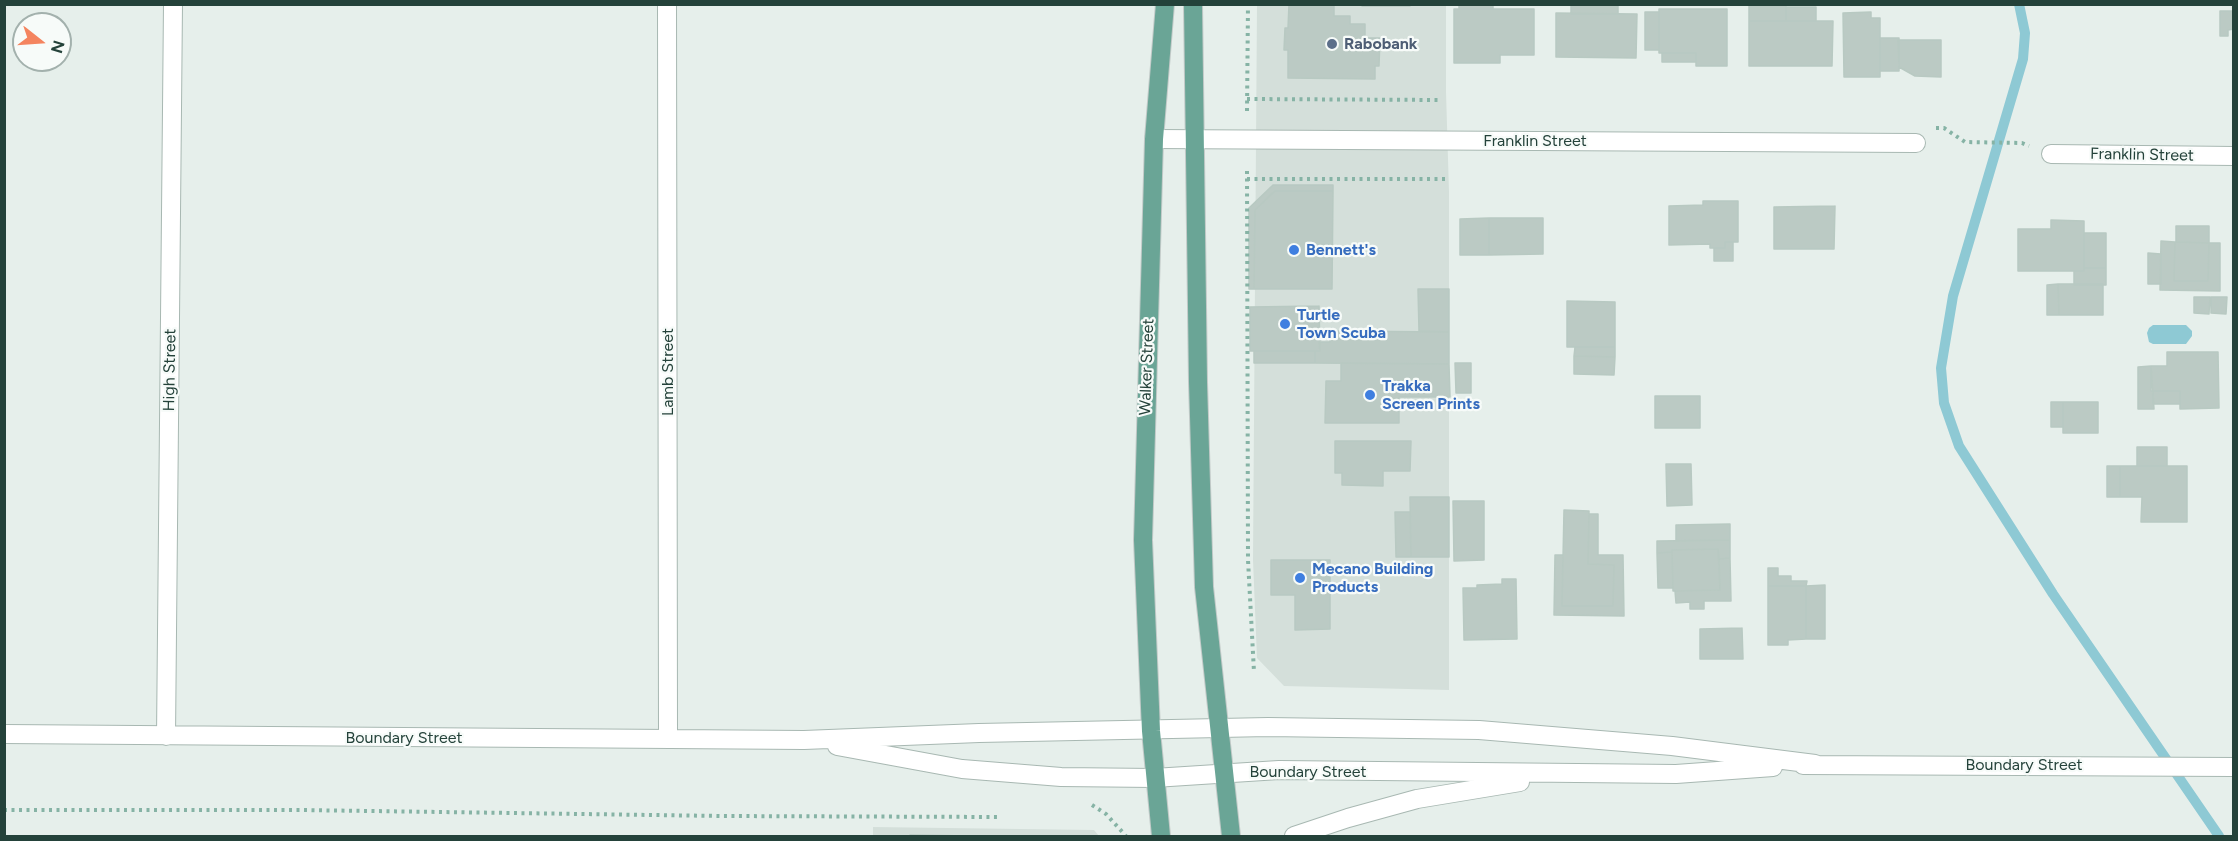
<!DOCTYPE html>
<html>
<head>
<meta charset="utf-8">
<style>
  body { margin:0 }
  #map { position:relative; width:2238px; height:841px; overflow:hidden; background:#e6efeb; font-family:Figtree,sans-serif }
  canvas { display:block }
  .frame { position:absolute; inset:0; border:6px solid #24423a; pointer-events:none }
  .north { position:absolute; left:12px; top:12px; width:60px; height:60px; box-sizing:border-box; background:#f7fbf9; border:2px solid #a3b1ad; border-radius:50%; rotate:107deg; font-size:16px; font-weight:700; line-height:24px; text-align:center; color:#24423a }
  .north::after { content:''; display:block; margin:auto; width:21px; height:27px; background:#f4845f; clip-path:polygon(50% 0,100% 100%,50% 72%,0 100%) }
</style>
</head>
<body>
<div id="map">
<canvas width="2238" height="841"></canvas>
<div class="frame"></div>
<div class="north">N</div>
</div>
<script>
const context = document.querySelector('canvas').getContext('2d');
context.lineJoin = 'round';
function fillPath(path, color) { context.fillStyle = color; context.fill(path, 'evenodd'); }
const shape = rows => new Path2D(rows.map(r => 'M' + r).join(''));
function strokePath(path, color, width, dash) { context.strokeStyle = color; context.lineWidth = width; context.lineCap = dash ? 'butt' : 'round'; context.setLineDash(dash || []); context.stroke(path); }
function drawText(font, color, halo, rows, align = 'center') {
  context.font = font + ' Figtree,sans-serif'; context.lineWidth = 4.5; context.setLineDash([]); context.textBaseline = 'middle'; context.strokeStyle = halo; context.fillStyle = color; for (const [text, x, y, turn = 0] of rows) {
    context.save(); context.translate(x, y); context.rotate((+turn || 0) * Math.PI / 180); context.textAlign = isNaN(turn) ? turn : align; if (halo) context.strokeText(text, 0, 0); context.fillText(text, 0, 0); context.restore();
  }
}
fillPath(shape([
  [1257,5,1446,5,1446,92,1449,192,1449,690,1284,686,1257,658,1253,560],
  [873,827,1094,830,1099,836,873,836]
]), '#d4dfda');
fillPath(shape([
  [2153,325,2186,325,2192,331,2192,336,2186,344,2153,344,2149,342,2147,333,2149,328]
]), '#8ec9d4');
strokePath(shape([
  [2019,4,2025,33,2023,59,1953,296,1941,368,1944,403,1959,446,2053,594,2219,836]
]), '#8ec9d4', 10);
const building = shape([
  [1289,4,1334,4,1334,16,1350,16,1350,24,1365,24,1365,38,1380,38,1379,66,1375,66,1375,79,1288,78,1288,50,1284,50,1285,28,1288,28,1289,4],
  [1362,4,1410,4,1410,6,1362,6,1362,4],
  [1459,4,1493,4,1493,9,1459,9,1459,4],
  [1571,4,1618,4,1618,14,1571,14,1571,4],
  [1749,4,1786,4,1786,21,1749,21,1749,4],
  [1786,7,1816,7,1816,21,1786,21,1786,7],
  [1454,9,1534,9,1534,55,1500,55,1500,63,1454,63,1454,9],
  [1659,9,1727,9,1727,66,1696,66,1696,53,1659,53,1659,9],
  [2220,11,2234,11,2234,29,2228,30,2228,36,2220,36,2220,11],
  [1645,12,1659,12,1659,50,1645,50,1645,12],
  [1871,12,1871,18,1880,18,1880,77,1844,77,1843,13,1871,12],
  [1556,13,1637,14,1636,58,1556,57,1556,13],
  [1749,21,1833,21,1832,66,1749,66,1749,21],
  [1880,38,1899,38,1899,71,1880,71,1880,38],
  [1898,40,1941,40,1941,77,1915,76,1899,67,1898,40],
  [1662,53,1696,53,1696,62,1662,62,1662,53],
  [1273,185,1333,185,1333,191,1275,191,1255,210,1254,289,1249,289,1249,208,1273,185],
  [1275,191,1333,191,1332,289,1254,289,1255,210,1275,191],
  [1703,201,1738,201,1738,242,1725,242,1725,248,1710,248,1710,244,1669,245,1669,206,1703,205,1703,201],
  [1835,206,1834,249,1774,249,1774,207,1835,206],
  [1489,218,1543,218,1543,254,1489,255,1489,218],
  [1489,218,1489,255,1460,255,1460,219,1489,218],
  [2051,220,2084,221,2084,271,2018,271,2018,229,2051,229,2051,220],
  [2176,226,2209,226,2209,243,2176,242,2176,226],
  [2084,233,2106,233,2106,268,2084,268,2084,233],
  [2161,241,2175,242,2174,281,2208,281,2209,243,2220,243,2220,291,2160,290,2161,241],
  [1725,242,1733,242,1733,261,1714,261,1714,248,1725,248,1725,242],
  [2175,242,2209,243,2208,281,2174,281,2175,242],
  [2148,253,2161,254,2161,284,2148,284,2148,253],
  [2084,268,2106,268,2106,285,2074,285,2074,271,2084,271,2084,268],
  [2058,284,2103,284,2103,315,2059,315,2058,284],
  [2058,284,2059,315,2047,315,2047,285,2058,284],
  [1418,289,1449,289,1449,332,1419,331,1418,289],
  [2194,297,2210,297,2209,314,2194,313,2194,297],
  [2211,297,2227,297,2226,314,2211,313,2211,297],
  [1567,301,1615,302,1615,347,1567,347,1567,301],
  [1319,306,1320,351,1250,351,1250,307,1319,306],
  [1330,331,1449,332,1449,364,1315,363,1315,351,1320,351,1319,342,1330,342,1330,331],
  [1575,347,1615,347,1615,357,1574,356,1575,347],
  [1254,351,1315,351,1315,363,1254,363,1254,351],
  [2167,352,2218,352,2219,408,2180,409,2180,391,2151,391,2151,366,2167,366,2167,352],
  [1574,356,1615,357,1614,375,1574,374,1574,356],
  [1341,363,1449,364,1450,397,1399,397,1399,423,1325,423,1326,381,1341,381,1341,363],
  [1455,363,1471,363,1471,393,1456,393,1455,363],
  [2151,366,2154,409,2138,409,2138,367,2151,366],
  [2153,391,2180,391,2180,404,2153,404,2153,391],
  [1655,396,1700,396,1700,428,1655,428,1655,396],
  [2051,402,2063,402,2063,427,2051,427,2051,402],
  [2063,402,2098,402,2098,433,2063,433,2063,402],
  [1335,441,1411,441,1410,471,1383,471,1383,486,1342,485,1342,473,1335,473,1335,441],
  [2137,447,2167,447,2167,466,2137,466,2137,447],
  [1666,464,1691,464,1692,505,1667,506,1666,464],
  [2107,466,2120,466,2120,497,2107,497,2107,466],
  [2120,466,2187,466,2187,522,2141,522,2142,497,2120,497,2120,466],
  [1410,497,1449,497,1449,557,1411,557,1410,497],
  [1453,501,1484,501,1484,560,1454,561,1453,501],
  [1564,510,1589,511,1588,564,1614,565,1613,606,1562,606,1564,510],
  [1395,512,1410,512,1411,557,1396,557,1395,512],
  [1589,514,1598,514,1598,555,1623,555,1624,616,1554,615,1555,555,1563,555,1562,606,1613,606,1614,565,1588,564,1589,514],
  [1730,524,1730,540,1676,541,1676,525,1730,524],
  [1730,540,1730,558,1719,559,1718,549,1672,550,1672,552,1657,553,1657,541,1730,540],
  [1718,549,1720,590,1673,591,1672,550,1718,549],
  [1672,552,1673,588,1658,588,1657,553,1672,552],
  [1730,558,1731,601,1704,601,1704,609,1690,609,1690,602,1676,603,1675,591,1720,590,1719,559,1730,558],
  [1271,560,1330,560,1330,629,1295,630,1295,595,1271,595,1271,560],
  [1768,568,1778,568,1778,576,1791,576,1791,581,1807,581,1806,586,1768,586,1768,568],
  [1502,579,1516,579,1517,639,1464,640,1463,588,1477,588,1477,585,1502,584,1502,579],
  [1825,585,1825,639,1806,639,1806,586,1825,585],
  [1768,586,1806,586,1806,639,1788,640,1788,645,1768,645,1768,586],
  [1742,628,1743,659,1700,659,1700,629,1742,628],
  [910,835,970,836,971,836,910,836,910,835]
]);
fillPath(building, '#bbcac4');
strokePath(building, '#b8c9c2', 1.5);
const minor = shape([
  [667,4,668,739],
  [1154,139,1916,143],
  [2051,154,2234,156],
  [4,734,804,740,979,733,1268,727,1479,730,1672,746,1815,764],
  [166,736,173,4],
  [837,746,962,769,1061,777,1154,778,1279,770,1676,774,1773,767],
  [1803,765,2234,767],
  [1294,836,1348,818,1417,799,1520,782]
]);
const major = shape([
  [1193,4,1198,382,1204,587,1231,836],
  [1161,836,1151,731,1143,540,1154,139,1165,4]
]);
strokePath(minor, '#a8b8b2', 20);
strokePath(major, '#c2cac8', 20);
strokePath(shape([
  [1247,99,1441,100],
  [1247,111,1248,4],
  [1936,128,1944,128,1965,142,2022,143,2029,146],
  [1247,171,1248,560,1254,672],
  [1247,179,1446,179],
  [1092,805,1106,814,1126,836],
  [4,810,300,810,722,816,999,817]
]), '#86b3a5', 4, [3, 4.5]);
strokePath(minor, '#fff', 18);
strokePath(major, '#6aa596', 18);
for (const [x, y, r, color] of [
  [1332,44,6,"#5c6f8a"],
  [1294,250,6,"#3f7fe0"],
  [1285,324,6,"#3f7fe0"],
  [1370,395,6,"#3f7fe0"],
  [1300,578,6,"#3f7fe0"]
]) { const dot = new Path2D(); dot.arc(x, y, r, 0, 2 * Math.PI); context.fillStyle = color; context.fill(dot); strokePath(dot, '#f7fbf9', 2); }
drawText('bold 16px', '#4e5e75', '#f7fbf9', [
  ["Rabobank",1344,44]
], 'left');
drawText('16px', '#24423a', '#f7fbf9', [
  ["Franklin Street",1535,141],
  ["Franklin Street",2142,155,1],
  ["Walker Street",1147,367,-88],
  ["High Street",170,370,-89],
  ["Lamb Street",668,372,-90],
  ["Boundary Street",404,738],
  ["Boundary Street",2024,765],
  ["Boundary Street",1308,772]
]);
drawText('bold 16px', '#366cbe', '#f7fbf9', [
  ["Bennett's",1306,250],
  ["Turtle",1297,315],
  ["Town Scuba",1297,333],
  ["Trakka",1382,386],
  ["Screen Prints",1382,404],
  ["Mecano Building",1312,569],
  ["Products",1312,587]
], 'left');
</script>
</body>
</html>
